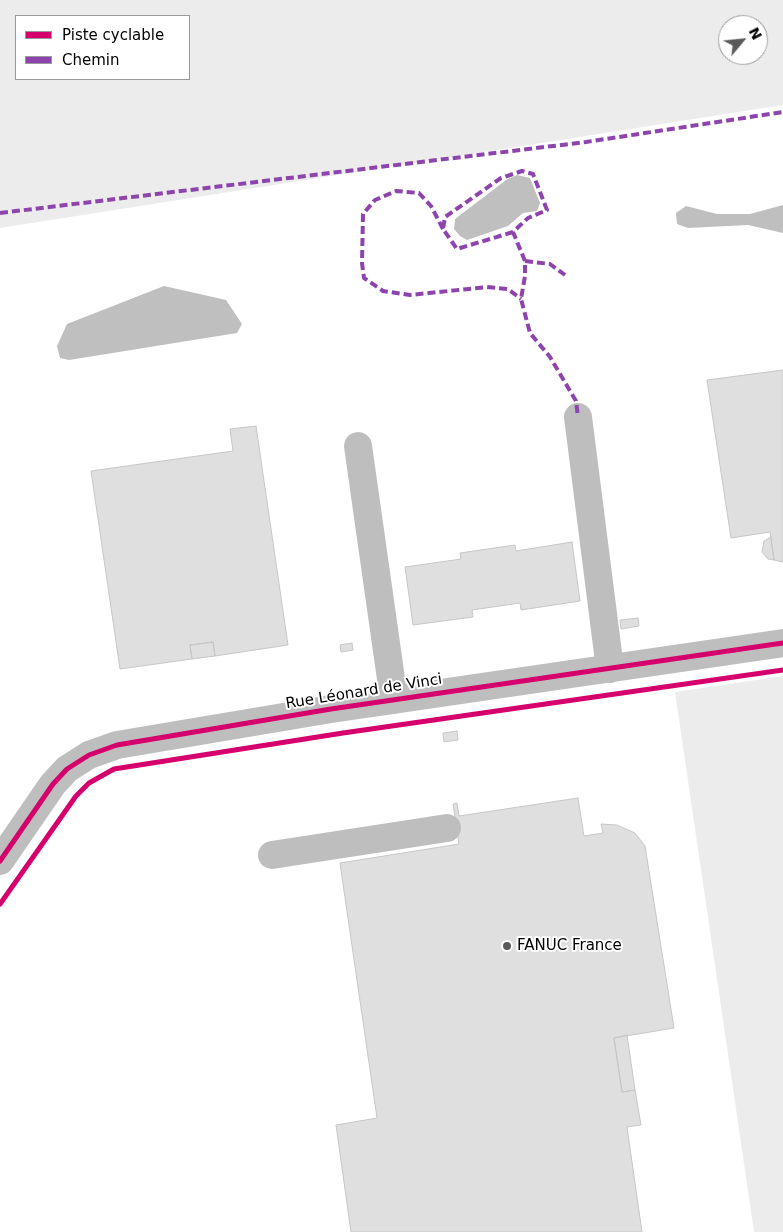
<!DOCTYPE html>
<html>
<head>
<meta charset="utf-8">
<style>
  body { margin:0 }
  #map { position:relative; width:783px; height:1232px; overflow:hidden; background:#fff; font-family:"DejaVu Sans",sans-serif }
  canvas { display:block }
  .legend { position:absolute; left:15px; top:15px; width:175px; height:65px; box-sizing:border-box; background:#fff; border:1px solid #999; margin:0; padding:6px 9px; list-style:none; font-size:15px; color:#000 }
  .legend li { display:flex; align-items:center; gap:10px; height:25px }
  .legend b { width:25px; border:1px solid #999 }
  .north { position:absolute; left:718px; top:15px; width:50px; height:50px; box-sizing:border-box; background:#fff; border:1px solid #999; border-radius:50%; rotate:62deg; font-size:14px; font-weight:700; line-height:20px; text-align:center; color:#000 }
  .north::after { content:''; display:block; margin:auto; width:18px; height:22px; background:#595959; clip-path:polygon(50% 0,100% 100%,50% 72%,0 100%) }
</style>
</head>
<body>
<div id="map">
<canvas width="783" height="1232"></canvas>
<ul class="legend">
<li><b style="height:6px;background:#d6006c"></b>Piste cyclable</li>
<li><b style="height:6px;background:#8e44ad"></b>Chemin</li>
</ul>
<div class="north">N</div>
</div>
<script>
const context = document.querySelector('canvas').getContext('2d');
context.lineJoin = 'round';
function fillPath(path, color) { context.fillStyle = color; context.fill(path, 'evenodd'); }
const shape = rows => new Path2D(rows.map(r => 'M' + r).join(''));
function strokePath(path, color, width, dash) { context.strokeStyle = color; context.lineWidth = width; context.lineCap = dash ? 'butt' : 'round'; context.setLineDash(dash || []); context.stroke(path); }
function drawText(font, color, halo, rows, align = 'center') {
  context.font = font + ' "DejaVu Sans",sans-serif'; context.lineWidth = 4; context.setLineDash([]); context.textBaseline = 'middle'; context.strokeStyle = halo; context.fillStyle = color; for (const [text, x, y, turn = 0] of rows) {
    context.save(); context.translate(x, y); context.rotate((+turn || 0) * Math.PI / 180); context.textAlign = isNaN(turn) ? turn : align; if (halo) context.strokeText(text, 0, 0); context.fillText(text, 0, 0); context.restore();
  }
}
fillPath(shape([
  [0,0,783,0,783,105,0,228],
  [16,16,189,16,189,79,16,79],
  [728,25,758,25,758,55,728,55],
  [783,676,783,1232,754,1232,675,692]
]), '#ececec');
fillPath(shape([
  [517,175,530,178,540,203,537,211,523,213,508,226,467,240,460,236,454,229,455,219,506,180],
  [783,205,783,233,748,225,688,228,677,224,676,213,686,206,717,214,750,214],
  [164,286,226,300,242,324,237,333,69,360,60,358,57,346,67,324]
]), '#bfbfbf');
const building = shape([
  [783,370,783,562,774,560,770,532,731,538,707,380,783,370],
  [256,426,288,645,215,656,213,642,190,645,192,659,120,669,91,471,233,451,230,429,256,426],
  [771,537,774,560,768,559,762,552,764,541,771,537],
  [572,542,580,601,521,610,520,603,472,610,473,617,413,625,405,567,461,559,460,553,515,545,516,551,572,542],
  [638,618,639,626,621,629,620,620,638,618],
  [213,642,215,656,192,659,190,645,213,642],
  [352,643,353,650,341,652,340,645,352,643],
  [457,731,458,740,444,742,443,733,457,731],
  [578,798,584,836,603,833,601,824,617,825,635,833,645,846,674,1028,614,1038,622,1092,635,1090,641,1125,627,1127,642,1232,351,1232,336,1125,377,1118,340,863,459,844,453,804,457,803,459,816,578,798],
  [627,1035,635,1090,622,1092,614,1038,627,1035]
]);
fillPath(building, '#dfdfdf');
strokePath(building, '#c7c7c7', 1);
strokePath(shape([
  [578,417,610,669],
  [358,446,394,700],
  [272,855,447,828],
  [0,861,53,784,67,769,89,755,117,745,331,709,783,643]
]), '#bebebe', 28);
strokePath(shape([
  [0,213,586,142,783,112],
  [443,229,431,206,419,193,396,191,375,200,363,214,362,263,364,278,383,291,410,295,487,287,508,289,521,299],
  [513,232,457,249,443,229,445,217,501,178,522,171,533,174,547,210,528,218,513,232,525,261,525,276,521,299,530,333,550,357,576,401,578,417],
  [525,261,550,264,565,275]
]), '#8e44ad', 4, [8, 4]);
strokePath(shape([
  [0,861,53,784,67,769,89,755,117,745,331,709,783,643],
  [0,904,76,796,89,783,114,769,343,733,783,670]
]), '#d6006c', 5);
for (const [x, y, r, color] of [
  [507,946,5,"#595959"]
]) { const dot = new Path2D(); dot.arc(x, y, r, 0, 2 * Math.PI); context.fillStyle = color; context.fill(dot); strokePath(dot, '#fff', 2); }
drawText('15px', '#000', '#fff', [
  ["Rue Léonard de Vinci",364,692,-9]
]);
drawText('15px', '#000', '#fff', [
  ["FANUC France",517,946]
], 'left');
</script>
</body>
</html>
